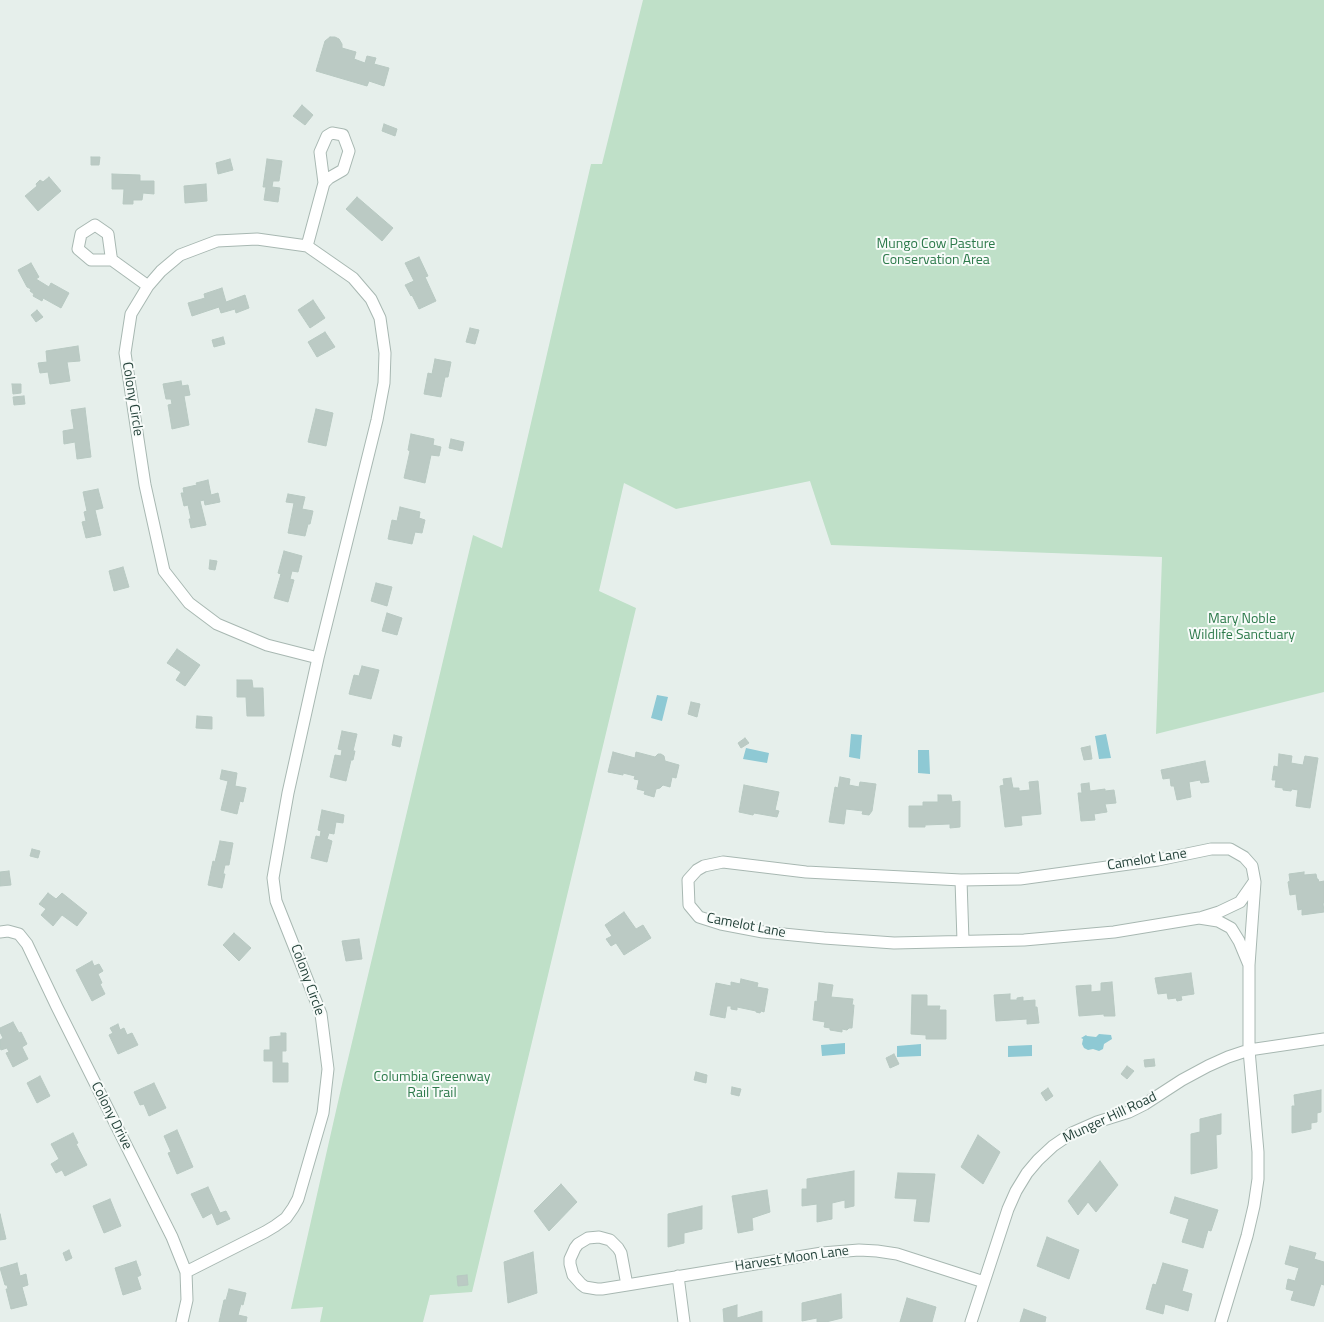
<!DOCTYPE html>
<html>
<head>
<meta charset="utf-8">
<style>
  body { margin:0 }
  canvas { display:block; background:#e6efeb }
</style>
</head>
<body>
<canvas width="1324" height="1322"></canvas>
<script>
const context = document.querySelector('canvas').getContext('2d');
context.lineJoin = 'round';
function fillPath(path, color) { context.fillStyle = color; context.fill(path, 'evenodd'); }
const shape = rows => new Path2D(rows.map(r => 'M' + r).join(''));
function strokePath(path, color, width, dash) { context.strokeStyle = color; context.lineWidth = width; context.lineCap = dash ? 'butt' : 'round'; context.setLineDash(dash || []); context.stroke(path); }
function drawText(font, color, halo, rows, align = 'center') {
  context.font = font + ' "Titillium Web",sans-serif'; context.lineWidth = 4; context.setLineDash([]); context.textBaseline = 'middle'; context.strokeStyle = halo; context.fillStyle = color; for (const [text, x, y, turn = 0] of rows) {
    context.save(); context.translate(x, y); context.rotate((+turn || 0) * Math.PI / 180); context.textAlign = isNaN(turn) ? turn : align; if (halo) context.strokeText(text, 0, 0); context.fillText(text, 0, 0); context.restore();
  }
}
fillPath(shape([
  [643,0,1324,0,1324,692,1156,734,1162,557,831,545,810,481,676,509,624,483,599,591,636,608,472,1292,430,1295,423,1322,320,1322,323,1307,291,1309,343,1080,473,535,502,548,591,164,602,164]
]), '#bfe0c8');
fillPath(shape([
  [657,695,668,697,662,721,651,718],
  [851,734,862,735,860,759,849,757],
  [1106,734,1111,758,1099,759,1095,736],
  [746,748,769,753,767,763,743,759],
  [918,750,929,750,930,774,918,773],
  [1099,1034,1111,1035,1112,1039,1104,1044,1103,1049,1099,1051,1093,1049,1088,1050,1084,1048,1082,1044,1083,1039,1081,1038,1086,1035,1087,1036,1096,1037],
  [845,1043,845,1054,822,1056,821,1045],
  [921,1044,921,1056,897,1057,897,1046],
  [1032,1045,1032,1056,1008,1057,1008,1046]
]), '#8ec9d4');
const building = shape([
  [330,37,335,37,339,39,342,44,342,48,356,52,354,59,365,63,367,56,376,58,374,64,389,68,384,86,369,81,367,86,316,71,325,41,330,37],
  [302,105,313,115,305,125,293,116,302,105],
  [384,124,397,129,395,136,382,131,384,124],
  [91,157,100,157,99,165,91,165,91,157],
  [230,159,233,170,218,174,216,163,230,159],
  [267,159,282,161,279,181,273,181,272,187,280,188,278,202,264,200,266,187,263,187,267,159],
  [112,174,140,175,140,181,154,181,154,194,143,193,142,200,133,200,133,204,123,204,124,189,112,189,112,174],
  [49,177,61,191,38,211,25,196,37,186,36,184,40,180,43,182,49,177],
  [206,184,207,201,185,203,184,186,206,184],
  [357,197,393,228,382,241,346,209,357,197],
  [419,257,428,276,425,277,436,301,419,309,412,295,411,296,405,285,414,281,405,263,419,257],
  [31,263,39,277,36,279,49,287,51,283,69,293,61,308,43,298,42,301,33,296,34,294,30,291,31,289,27,287,18,270,31,263],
  [222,288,226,302,245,295,249,308,236,313,235,309,221,313,219,307,192,316,188,303,205,298,204,294,222,288],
  [313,300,325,318,310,328,298,310,313,300],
  [37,310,43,317,36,322,31,315,37,310],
  [470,328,479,330,475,344,466,342,470,328],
  [325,332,335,347,317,357,308,342,325,332],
  [223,337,225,344,214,347,212,340,223,337],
  [78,346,80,361,67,362,70,381,50,384,48,372,40,373,38,363,47,362,46,351,78,346],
  [435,359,451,362,448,377,445,377,441,397,424,394,428,373,432,374,435,359],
  [181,381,182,386,188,385,190,395,184,396,189,425,172,429,168,405,172,404,171,399,166,399,163,384,181,381],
  [12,384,21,384,21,393,13,394,12,384],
  [24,396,25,404,14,405,13,397,24,396],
  [85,408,91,457,77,459,75,442,64,444,63,431,74,429,71,410,85,408],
  [316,409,333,413,326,446,308,442,316,409],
  [411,434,434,439,433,445,441,447,439,456,431,455,425,483,404,478,410,451,408,450,411,434],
  [451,439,464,442,462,451,449,448,451,439],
  [208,480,211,495,218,493,220,502,205,505,204,500,200,501,206,525,191,528,189,519,191,519,188,505,184,506,181,493,184,493,183,488,197,485,196,483,208,480],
  [98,489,103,508,95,510,101,535,86,538,82,522,86,521,84,512,87,511,83,492,98,489],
  [288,494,305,497,302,509,313,511,310,524,308,524,305,536,288,533,294,503,286,502,288,494],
  [400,507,420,512,419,518,425,520,422,533,415,532,412,544,388,539,392,520,397,521,400,507],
  [284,551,302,556,298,572,292,571,290,579,294,580,288,602,274,598,281,574,278,573,284,551],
  [210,560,217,561,215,570,209,569,210,560],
  [123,567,129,587,114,591,109,571,123,567],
  [376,583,392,587,387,606,371,601,376,583],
  [387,613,402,618,397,635,382,631,387,613],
  [177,649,200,665,185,686,176,680,181,672,167,663,177,649],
  [362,666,379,670,371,699,349,694,354,675,359,676,362,666],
  [237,680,252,680,253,688,263,688,264,716,247,716,246,697,237,697,237,680],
  [691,702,700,704,697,717,688,714,691,702],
  [197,716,212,717,212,729,196,728,197,716],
  [342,731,357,734,353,751,355,751,353,760,351,760,346,781,330,777,335,755,341,756,342,750,338,749,342,731],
  [394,735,402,737,400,747,392,745,394,735],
  [745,738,749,743,741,748,738,743,745,738],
  [1090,746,1092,759,1084,760,1081,748,1090,746],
  [613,752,635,758,636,752,655,757,658,754,661,754,664,756,665,761,679,765,676,778,672,777,670,787,663,785,660,788,656,789,654,797,644,794,645,791,637,789,639,780,634,779,635,776,623,773,623,775,608,772,613,752],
  [1279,754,1292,756,1291,763,1303,765,1305,756,1318,758,1310,808,1296,806,1298,790,1292,789,1291,791,1283,790,1283,788,1275,787,1276,780,1272,780,1274,766,1278,767,1279,754],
  [1205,761,1209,782,1201,783,1200,780,1189,782,1191,797,1177,800,1174,786,1171,786,1170,778,1163,779,1161,770,1205,761],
  [222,770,237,773,235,786,246,788,243,802,240,801,237,814,221,810,228,781,220,779,222,770],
  [840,777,850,779,849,785,859,787,860,782,876,784,872,811,869,815,862,814,863,811,846,809,844,824,829,822,835,787,838,788,840,777],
  [1011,778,1013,788,1019,788,1019,791,1030,790,1029,782,1038,781,1041,814,1021,816,1022,825,1005,827,1000,786,1004,785,1003,779,1011,778],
  [1089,783,1090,791,1105,789,1105,791,1114,790,1116,803,1105,804,1107,812,1094,814,1095,820,1081,821,1078,793,1082,793,1081,784,1089,783],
  [744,785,779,792,775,810,779,811,777,817,754,813,753,815,739,812,744,785],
  [938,795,951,795,952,802,960,801,960,827,950,828,950,824,925,825,925,827,909,827,909,806,923,806,923,802,938,802,938,795],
  [322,810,344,815,343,823,336,822,334,834,329,833,327,839,332,841,327,862,311,858,316,836,320,837,321,831,318,830,322,810],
  [220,841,233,843,229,865,225,865,223,874,225,874,222,888,208,885,213,861,215,862,220,841],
  [32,849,40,851,38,858,30,856,32,849],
  [9,871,11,885,0,886,0,872,9,871],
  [1304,872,1304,875,1316,874,1317,879,1318,879,1319,882,1324,881,1324,903,1323,903,1324,912,1302,915,1302,909,1298,910,1296,894,1290,895,1288,882,1290,881,1289,874,1304,872],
  [48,893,56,899,62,893,87,913,77,926,62,915,53,926,41,915,46,909,39,904,48,893],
  [624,912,636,929,643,925,651,938,624,955,616,943,611,946,606,939,612,936,605,925,624,912],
  [234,933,251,948,239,961,223,945,234,933],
  [359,939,362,959,346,961,342,941,359,939],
  [92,961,94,966,99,964,103,971,98,974,102,983,100,984,105,994,92,1001,76,970,92,961],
  [1191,973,1194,994,1181,996,1182,1000,1177,1001,1176,998,1168,999,1167,993,1158,994,1155,978,1191,973],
  [741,979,758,983,757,987,768,989,764,1012,761,1011,760,1013,756,1012,756,1011,737,1007,737,1010,731,1009,731,1006,727,1006,725,1018,710,1015,716,983,731,986,731,982,740,984,741,979],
  [1112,982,1115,1016,1104,1016,1104,1014,1079,1016,1076,986,1091,985,1091,992,1101,991,1101,983,1112,982],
  [819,983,833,985,831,997,853,999,852,1005,854,1005,852,1028,849,1028,847,1030,842,1029,842,1032,830,1030,830,1028,824,1027,825,1022,813,1020,815,1001,817,1002,819,983],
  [1010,994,1010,1000,1017,1000,1017,998,1023,997,1023,1001,1035,1000,1035,1007,1037,1007,1039,1023,1027,1024,1027,1019,996,1021,994,995,1010,994],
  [912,995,927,995,927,1006,940,1006,939,1010,946,1010,946,1039,926,1039,926,1035,911,1034,912,995],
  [13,1022,19,1033,21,1032,27,1044,22,1047,28,1059,13,1067,6,1053,9,1052,7,1048,1,1050,0,1048,0,1040,3,1038,0,1032,0,1028,13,1022],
  [118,1024,120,1030,124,1028,127,1035,132,1033,138,1045,118,1054,109,1035,113,1033,110,1028,118,1024],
  [281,1033,286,1033,286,1051,282,1051,282,1063,288,1063,288,1082,273,1082,273,1061,264,1061,264,1050,270,1050,270,1037,281,1036,281,1033],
  [894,1054,899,1064,890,1068,886,1058,894,1054],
  [1154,1059,1155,1066,1145,1067,1144,1060,1154,1059],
  [1127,1066,1134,1071,1127,1079,1121,1074,1127,1066],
  [696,1072,707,1075,706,1083,694,1080,696,1072],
  [40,1076,50,1096,37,1103,27,1083,40,1076],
  [154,1083,166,1108,149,1116,144,1104,140,1105,134,1092,154,1083],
  [732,1087,741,1089,739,1096,731,1094,732,1087],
  [1048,1088,1053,1096,1046,1101,1041,1093,1048,1088],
  [1321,1090,1321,1112,1317,1113,1317,1122,1311,1123,1311,1129,1292,1133,1292,1106,1295,1106,1294,1095,1321,1090],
  [1221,1114,1221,1134,1216,1135,1217,1168,1191,1174,1191,1134,1200,1132,1200,1119,1221,1114],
  [177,1130,193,1167,177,1174,168,1153,171,1152,164,1136,177,1130],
  [73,1133,78,1143,76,1144,87,1165,65,1176,62,1170,56,1173,51,1164,59,1159,51,1144,73,1133],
  [978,1135,1000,1152,983,1184,961,1167,978,1135],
  [1100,1161,1118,1185,1096,1212,1088,1202,1078,1215,1068,1201,1100,1161],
  [854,1171,854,1206,845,1208,845,1200,832,1203,832,1219,817,1222,817,1204,802,1206,802,1189,807,1189,807,1179,854,1171],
  [898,1173,935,1174,929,1222,914,1221,917,1199,895,1198,898,1173],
  [561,1184,577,1202,549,1231,534,1211,561,1184],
  [208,1187,220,1213,226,1211,230,1219,217,1225,212,1213,203,1218,191,1194,208,1187],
  [767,1190,770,1212,752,1218,753,1230,738,1233,732,1196,767,1190],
  [1175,1197,1218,1210,1211,1231,1208,1230,1203,1248,1182,1242,1189,1219,1170,1213,1175,1197],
  [110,1199,121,1226,104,1233,93,1206,110,1199],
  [702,1206,702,1229,684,1233,684,1243,668,1247,668,1214,702,1206],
  [0,1214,6,1239,0,1240,0,1214],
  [1047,1237,1079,1250,1069,1279,1037,1266,1047,1237],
  [1290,1246,1316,1253,1314,1259,1324,1262,1324,1285,1321,1284,1314,1306,1291,1300,1294,1291,1286,1289,1288,1279,1295,1281,1299,1268,1285,1264,1290,1246],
  [69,1250,72,1258,66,1261,63,1253,69,1250],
  [533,1252,537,1293,508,1303,504,1262,533,1252],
  [136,1261,141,1275,137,1277,141,1289,123,1295,115,1268,136,1261],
  [17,1263,20,1276,26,1274,28,1285,22,1287,27,1305,11,1309,6,1289,8,1289,7,1285,5,1285,0,1268,17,1263],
  [1163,1263,1188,1270,1182,1291,1192,1294,1188,1311,1165,1304,1163,1314,1146,1309,1153,1284,1156,1285,1163,1263],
  [467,1275,468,1285,458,1286,457,1276,467,1275],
  [229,1289,246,1293,243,1305,241,1304,238,1315,247,1317,246,1322,219,1322,224,1300,226,1300,229,1289],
  [841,1294,842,1318,826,1322,817,1322,817,1318,802,1321,802,1303,841,1294],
  [907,1298,936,1307,932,1322,900,1322,907,1298],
  [737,1305,737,1318,762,1311,762,1322,724,1322,723,1309,737,1305],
  [1024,1309,1046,1317,1045,1322,1020,1322,1024,1309]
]);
fillPath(building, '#bbcac4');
strokePath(building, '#b8c9c2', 1);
const street = shape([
  [307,246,324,183,329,178,343,170,349,151,343,135,332,133,327,136,320,152,324,183],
  [112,260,91,260,78,249,81,234,95,225,108,234,111,256,112,260,148,286],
  [961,880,963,941],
  [1203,917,1219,912,1240,902,1254,882],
  [0,932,8,931,19,934,27,944,57,1007,172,1237,186,1272,187,1300,182,1322],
  [186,1272,265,1232,275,1226,286,1218,293,1208,298,1199,323,1113,328,1069,321,1014,276,901,273,878,288,793,318,658,267,645,217,624,189,603,164,571,145,485,125,353,131,314,148,286,161,271,180,255,217,241,257,239,307,246,353,278,371,299,380,318,385,353,384,383,377,420,318,658],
  [678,1276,684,1322],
  [627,1285,621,1253,618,1248,610,1240,599,1237,588,1238,578,1244,575,1248,570,1259,570,1264,573,1275,581,1284,585,1287,597,1289,602,1289,627,1285,822,1253,859,1250,877,1251,897,1254,984,1282],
  [971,1322,1008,1209,1016,1191,1027,1173,1038,1160,1053,1146,1072,1133,1097,1122,1129,1112,1145,1104,1182,1080,1208,1066,1228,1057,1249,1050,1324,1039],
  [1221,1322,1247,1236,1254,1206,1258,1179,1258,1152,1249,1050,1249,965,1255,882,1252,866,1244,857,1230,849,1211,849,1158,860,1020,879,961,880,806,872,723,862,704,866,697,870,688,880,689,905,699,917,721,924,763,932,824,938,894,943,1024,940,1114,932,1199,918,1218,921,1231,928,1239,941,1249,965]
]);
strokePath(street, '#a8b8b2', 13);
strokePath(street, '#fff', 11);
drawText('14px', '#2d7a4b', '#f7fbf9', [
  ["Mungo Cow Pasture",936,245],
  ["Conservation Area",936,261],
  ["Mary Noble",1242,620],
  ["Wildlife Sanctuary",1242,636],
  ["Columbia Greenway",432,1078],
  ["Rail Trail",432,1094]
]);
drawText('14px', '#24423a', '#f7fbf9', [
  ["Colony Circle",132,399,81],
  ["Camelot Lane",1147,860,-9],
  ["Camelot Lane",746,926,11],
  ["Colony Circle",307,980,70],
  ["Colony Drive",111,1116,63],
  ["Munger Hill Road",1110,1118,-25],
  ["Harvest Moon Lane",792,1259,-8]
]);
</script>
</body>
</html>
